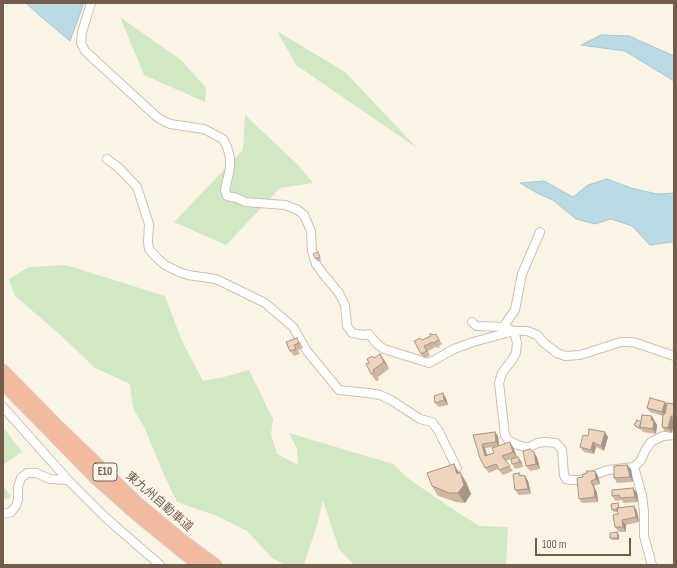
<!DOCTYPE html>
<html>
<head>
<meta charset="utf-8">
<style>
  body { margin:0 }
  #map { position:relative; width:677px; height:568px; overflow:hidden; background:#fbf4e5; font-family:"Sofia Sans Condensed",sans-serif }
  canvas { display:block }
  .frame { position:absolute; inset:0; border:4px solid #735c4c; pointer-events:none }
  .scale { position:absolute; left:535px; top:538px; width:96px; height:18px; box-sizing:border-box; border:2px solid #735c4c; border-top:0; padding-left:5px; font-size:12px; line-height:14px; white-space:nowrap; color:#735c4c; -webkit-text-stroke:3px #fef8eb; paint-order:stroke }
</style>
</head>
<body>
<div id="map">
<canvas width="677" height="568"></canvas>
<div class="frame"></div>
<div class="scale">100 m</div>
</div>
<script>
const context = document.querySelector('canvas').getContext('2d');
context.lineJoin = 'round';
function fillPath(path, color) { context.fillStyle = color; context.fill(path, 'evenodd'); }
const shape = rows => new Path2D(rows.map(r => 'M' + r).join(''));
function strokePath(path, color, width, dash) { context.strokeStyle = color; context.lineWidth = width; context.lineCap = dash ? 'butt' : 'round'; context.setLineDash(dash || []); context.stroke(path); }
function drawText(font, color, halo, rows, align = 'center') {
  context.font = font + ' "Sofia Sans Condensed","Noto Sans JP",sans-serif'; context.lineWidth = 3; context.setLineDash([]); context.textBaseline = 'middle'; context.strokeStyle = halo; context.fillStyle = color; for (const [text, x, y, turn = 0] of rows) {
    context.save(); context.translate(x, y); context.rotate((+turn || 0) * Math.PI / 180); context.textAlign = isNaN(turn) ? turn : align; if (halo) context.strokeText(text, 0, 0); context.fillText(text, 0, 0); context.restore();
  }
}
fillPath(shape([
  [120,17,181,60,206,88,205,102,144,75],
  [277,31,345,72,417,148,296,65],
  [245,115,297,164,313,183,280,188,226,245,174,222,243,150],
  [66,265,165,296,182,341,203,381,224,377,249,370,273,419,271,435,277,454,298,465,297,449,289,433,393,464,409,479,460,514,480,526,508,527,506,565,354,565,339,549,323,500,317,525,304,565,285,565,272,558,247,531,217,516,177,502,164,475,145,429,133,408,130,384,95,368,56,331,15,296,9,279,29,267],
  [3,427,22,452,3,465],
  [3,480,4,486,11,497,3,500]
]), '#d0e8c4');
const water = shape([
  [26,3,84,3,70,41,39,15,26,3],
  [601,35,629,36,674,56,674,81,625,51,581,45,601,35],
  [607,179,631,188,657,194,674,193,674,244,672,242,650,245,632,226,611,219,595,224,576,219,553,200,537,193,520,183,544,181,573,197,588,185,607,179]
]);
fillPath(water, '#bbdbe4');
strokePath(water, '#a1c9d5', 1);
const minor = shape([
  [91,3,82,32,81,43,85,51,158,118,170,124,204,129,223,139,227,147,230,157,230,168,225,190,227,196,237,198,245,202,285,205,298,210,304,215,311,231,312,251,316,264,324,275,339,293,345,305,347,326,352,333,364,335,369,334,377,344,384,349,429,363,454,349,473,342,514,331,517,343,516,353,512,360,502,373,499,383,505,435,509,441,518,445,525,447,530,447,537,443,545,442,556,443,562,450,564,475,566,479,571,480,580,480,608,470,634,467,641,460,645,451,651,442,663,436,674,435],
  [107,159,119,168,137,187,149,224,148,242,149,249,157,258,165,265,179,272,188,275,216,279,265,303,293,327,307,351,339,390,368,393,380,395,391,400,420,419,432,422,438,430,457,468],
  [472,322,476,326,503,327,514,331,527,331,537,335,544,343,557,353,565,356,580,355,621,342,629,342,636,343,674,356],
  [503,327,515,310,522,274,540,232],
  [3,407,68,480,105,517,160,565],
  [634,467,642,495,644,512,644,536,652,565],
  [3,514,11,512,16,506,18,500,18,487,21,478,27,473,36,473,50,479,68,480]
]);
const highway = shape([
  [3,370,60,428,138,503,181,539,216,565],
  [3,384,95,478,133,512,198,565]
]);
strokePath(minor, '#cebfaf', 10);
strokePath(highway, '#d8d1cd', 13);
strokePath(minor, '#fff', 8);
strokePath(highway, '#f2bb9f', 11);
fillPath(shape([
  [318,252,321,260,318,262,316,259],
  [433,335,439,339,442,344,439,346,440,347,438,348,436,347,428,351,430,356,424,358,421,354,420,338,422,340],
  [286,342,300,342,303,348,298,350,300,354,294,356,290,351],
  [374,358,385,361,389,369,378,377,379,380,376,381,371,374],
  [446,398,448,405,439,407,435,403],
  [674,404,674,422,672,433,665,432,662,427,663,416,650,412,647,408],
  [655,421,655,422,657,425,656,434,643,432,641,429,641,430,636,427,634,425,641,422],
  [495,432,498,436,499,446,513,447,517,457,506,461,513,471,503,475,498,469,489,473,485,468,473,435],
  [496,447,494,453,487,455,485,448],
  [588,436,608,437,604,451,596,447,594,454,584,452,580,447],
  [537,457,540,469,530,471,526,466],
  [521,461,523,467,515,469,512,464],
  [627,465,631,469,633,482,617,483,614,478],
  [595,471,598,476,600,484,594,486,597,493,598,502,582,503,579,499,583,477],
  [459,473,466,482,471,494,465,503,456,502,438,496,432,486],
  [519,473,520,476,525,476,528,481,531,494,519,495,515,490],
  [637,493,638,502,623,503,622,500,616,501,612,496],
  [619,506,620,508,634,506,637,511,639,522,626,525,626,532,619,532,615,527,618,514,618,512,614,512,612,510],
  [619,535,619,540,612,540,610,538]
]), '#ceb7a3');
fillPath(shape([
  [380,354,385,361,389,369,384,362],
  [443,393,446,398,448,405,444,400],
  [665,402,668,407,666,417,662,412],
  [652,416,657,425,656,434,653,429,651,420],
  [671,416,674,421,672,433,668,428],
  [495,432,498,436,499,447,496,442],
  [605,432,608,437,604,451,601,446],
  [510,442,513,447,517,457,513,452],
  [593,442,596,447,594,454,591,450],
  [482,444,485,448,489,461,485,456],
  [534,452,537,457,540,469,536,464],
  [518,457,521,461,523,467,520,462],
  [454,464,460,474,457,474],
  [627,465,631,469,633,482,630,477],
  [595,471,598,476,600,484,596,479],
  [460,472,466,482,471,494,465,503,458,493],
  [525,476,528,481,531,494,528,489],
  [591,481,594,486,597,493,598,502,595,497],
  [633,488,637,493,638,502,635,497],
  [634,506,637,511,639,522,636,517],
  [622,520,626,525,626,532,623,527],
  [617,532,619,535,619,540,618,538]
]), '#a79585');
const building = shape([
  [318,252,320,257,316,259,313,254,318,252],
  [430,334,432,334,433,335,436,334,439,340,436,341,436,342,434,343,433,342,424,346,427,351,421,354,414,341,420,338,422,340,431,336,430,334],
  [297,338,299,343,294,345,296,349,290,351,286,342,297,338],
  [380,354,384,362,373,370,374,373,371,374,366,364,369,363,367,359,372,356,374,358,380,354],
  [443,393,444,400,435,403,434,396,443,393],
  [650,398,665,402,662,412,647,408,650,398],
  [667,403,674,404,674,416,671,416,668,428,662,427,663,414,665,414,667,403],
  [642,415,652,416,651,420,654,421,653,429,640,427,642,415],
  [637,420,641,422,639,428,634,425,637,420],
  [589,429,605,432,601,446,593,442,591,450,580,447,583,435,588,436,589,429],
  [495,432,496,442,482,444,485,456,494,453,492,448,510,442,513,452,502,456,510,466,499,470,496,464,485,468,480,458,473,435,495,432],
  [530,449,534,452,536,464,526,466,523,451,530,449],
  [518,457,520,462,512,464,511,459,518,457],
  [454,464,457,474,460,472,464,485,458,493,449,493,432,486,427,473,454,464],
  [627,465,630,477,614,478,614,466,627,465],
  [587,471,595,471,596,479,591,481,594,488,595,497,579,499,577,478,583,477,582,475,587,473,587,471],
  [519,473,519,475,525,476,528,489,515,490,513,474,519,473],
  [633,488,635,497,620,498,619,495,612,496,612,490,633,488],
  [618,503,619,508,617,508,617,509,612,510,611,504,618,503],
  [634,506,636,517,622,520,623,527,615,527,613,515,618,514,617,508,634,506],
  [617,532,618,538,610,538,610,533,617,532]
]);
fillPath(building, '#efd5be');
strokePath(building, '#a79585', 1);
for (const [x, y, w] of [
  [105,472,24]
]) { const box = new Path2D(); box.roundRect(x - w / 2, y - 9, w, 18, 3); context.fillStyle = '#fef8eb'; context.fill(box); strokePath(box, '#735c4c', 1); }
drawText('bold 11px', '#735c4c', null, [
  ["E10",105,472]
]);
drawText('12px', '#735c4c', '#fef8eb', [
  ["東九州自動車道",159,502,41]
]);
</script>
</body>
</html>
